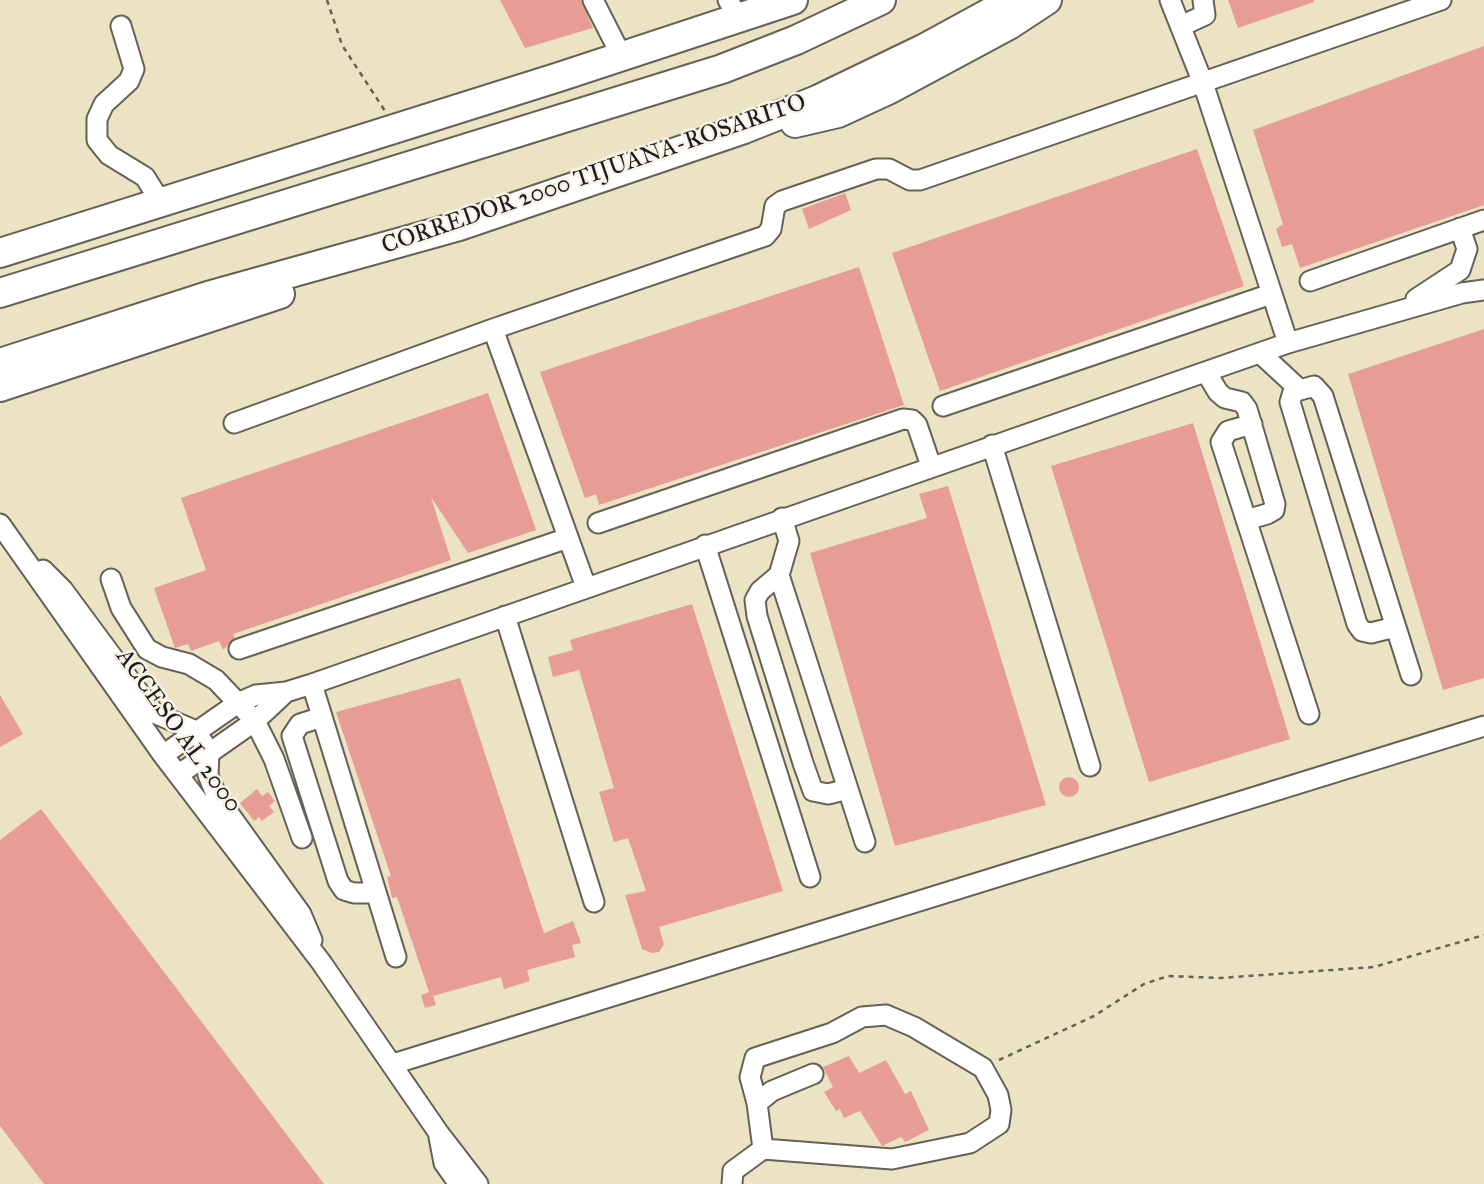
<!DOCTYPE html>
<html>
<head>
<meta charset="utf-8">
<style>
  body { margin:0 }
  canvas { display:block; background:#ebe3c4 }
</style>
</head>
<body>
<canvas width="1484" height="1184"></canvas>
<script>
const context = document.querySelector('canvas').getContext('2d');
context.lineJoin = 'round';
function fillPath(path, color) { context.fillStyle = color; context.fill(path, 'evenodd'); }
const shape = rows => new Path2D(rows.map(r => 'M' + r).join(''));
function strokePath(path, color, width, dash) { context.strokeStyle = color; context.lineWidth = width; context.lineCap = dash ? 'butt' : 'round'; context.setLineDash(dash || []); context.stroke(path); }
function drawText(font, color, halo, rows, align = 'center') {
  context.font = font + ' "IM FELL Great Primer",serif'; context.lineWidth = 5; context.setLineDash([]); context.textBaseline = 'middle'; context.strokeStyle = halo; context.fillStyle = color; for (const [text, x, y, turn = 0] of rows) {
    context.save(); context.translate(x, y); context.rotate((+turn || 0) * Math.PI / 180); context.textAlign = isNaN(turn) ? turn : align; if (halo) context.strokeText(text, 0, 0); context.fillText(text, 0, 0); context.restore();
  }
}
fillPath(shape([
  [500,0,581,0,593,28,525,48],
  [1228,0,1314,0,1314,2,1238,28],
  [1484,46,1484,205,1300,268,1292,244,1282,247,1276,229,1283,224,1253,130],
  [1197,149,1244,286,940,391,892,253],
  [845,193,851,210,809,229,802,209],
  [859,267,904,405,599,505,596,494,585,498,540,372],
  [1484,329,1484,678,1443,690,1348,374],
  [488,393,536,530,468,553,431,497,451,560,233,634,235,638,223,650,219,641,191,651,188,644,175,648,154,588,206,570,181,498],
  [1193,423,1290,739,1149,782,1051,466],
  [948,486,1046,805,895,846,810,553,927,518,919,494],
  [692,604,783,891,659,927,664,944,659,952,652,953,642,949,625,895,646,891,628,838,614,842,599,792,614,788,579,670,553,677,548,657,573,650,570,640],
  [460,678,544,933,573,921,581,943,572,945,575,957,527,970,530,981,504,989,501,977,433,996,436,1005,425,1008,421,995,429,992,397,897,392,898,387,877,391,876,336,712],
  [0,695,23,734,0,747],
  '1059 787a10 10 0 1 1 20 0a10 10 0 1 1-20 0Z',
  [257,789,262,796,268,792,275,801,269,806,274,812,262,821,259,817,254,821,240,803],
  [41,809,324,1184,44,1184,0,1126,0,840],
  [849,1056,859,1073,886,1060,905,1094,911,1091,929,1130,905,1142,901,1137,882,1146,860,1111,844,1118,840,1109,836,1111,824,1092,833,1087,823,1067]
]), '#e79c96');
const minor = shape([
  [593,0,622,57],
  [728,0,739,19],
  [1170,0,1203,83,1288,343],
  [121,26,134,69,129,81,104,104,97,119,97,140,109,155,145,177,160,201],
  [1181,26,1205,15,1203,0],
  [1310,281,1484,220],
  [1416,299,1460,270,1467,249,1460,228],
  [493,329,586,587],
  [1260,353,1300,390],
  [1206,372,1218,392,1225,398,1242,402,1247,409,1275,504,1274,510,1267,514,1246,520],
  [943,406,1271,294],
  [234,423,493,329,765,236,771,229,775,206,782,201,876,169,889,169,910,180,920,180,1441,0],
  [1252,424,1228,431,1221,442,1309,714],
  [992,445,1090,766],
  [782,518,789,541,779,575,865,842],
  [598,523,903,419,912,420,917,425,931,466],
  [0,524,163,755,321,962,438,1132,478,1184],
  [705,545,810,877],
  [43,570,63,590,154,713,196,731,209,752,208,775,217,797,301,914,312,940],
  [779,575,760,591,755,600,757,616,803,763,813,791,828,794,848,789],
  [111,579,121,608,147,649,162,657,189,664,216,680,255,721,274,759,302,838],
  [505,616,594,902],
  [1395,627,1371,633,1362,631,1357,624,1290,402,1293,392,1314,386,1323,396,1411,675],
  [239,649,568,538],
  [312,684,396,957],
  [322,717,300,724,292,736,338,881,344,890,354,893,376,893],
  [163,755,238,703,256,695,286,692,312,684,1288,343,1462,293,1484,290],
  [178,775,255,721,286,692],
  [393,1064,1484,726],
  [439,1137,444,1163,459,1184],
  [763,1149,757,1103,772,1091,813,1074],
  [732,1184,733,1171,763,1149,892,1159,970,1143,999,1124,1001,1110,998,1095,983,1068,914,1027,886,1015,862,1017,832,1033,755,1058,750,1077,757,1103]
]);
const highway = shape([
  [795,123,838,113,890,89,1009,25,1047,0],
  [0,253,559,77,793,0],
  [0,293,722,69,796,40,881,0],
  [0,363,208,296,459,226,744,129,817,100,925,48,1013,0],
  [0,387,280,294]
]);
strokePath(minor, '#646257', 23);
strokePath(highway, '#646257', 32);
strokePath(shape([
  [327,0,342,45,385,111],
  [999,1060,1094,1016,1144,984,1168,976,1220,978,1374,967,1484,935]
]), '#646257', 2.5, [5, 5]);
strokePath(minor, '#fff', 19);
strokePath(highway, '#fff', 28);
drawText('24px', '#1c1c1c', '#f7f3e8', [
  ["CORREDOR 2000 TIJUANA-ROSARITO",594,175,-19],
  ["ACCESO AL 2000",178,731,54]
]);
</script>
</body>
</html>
